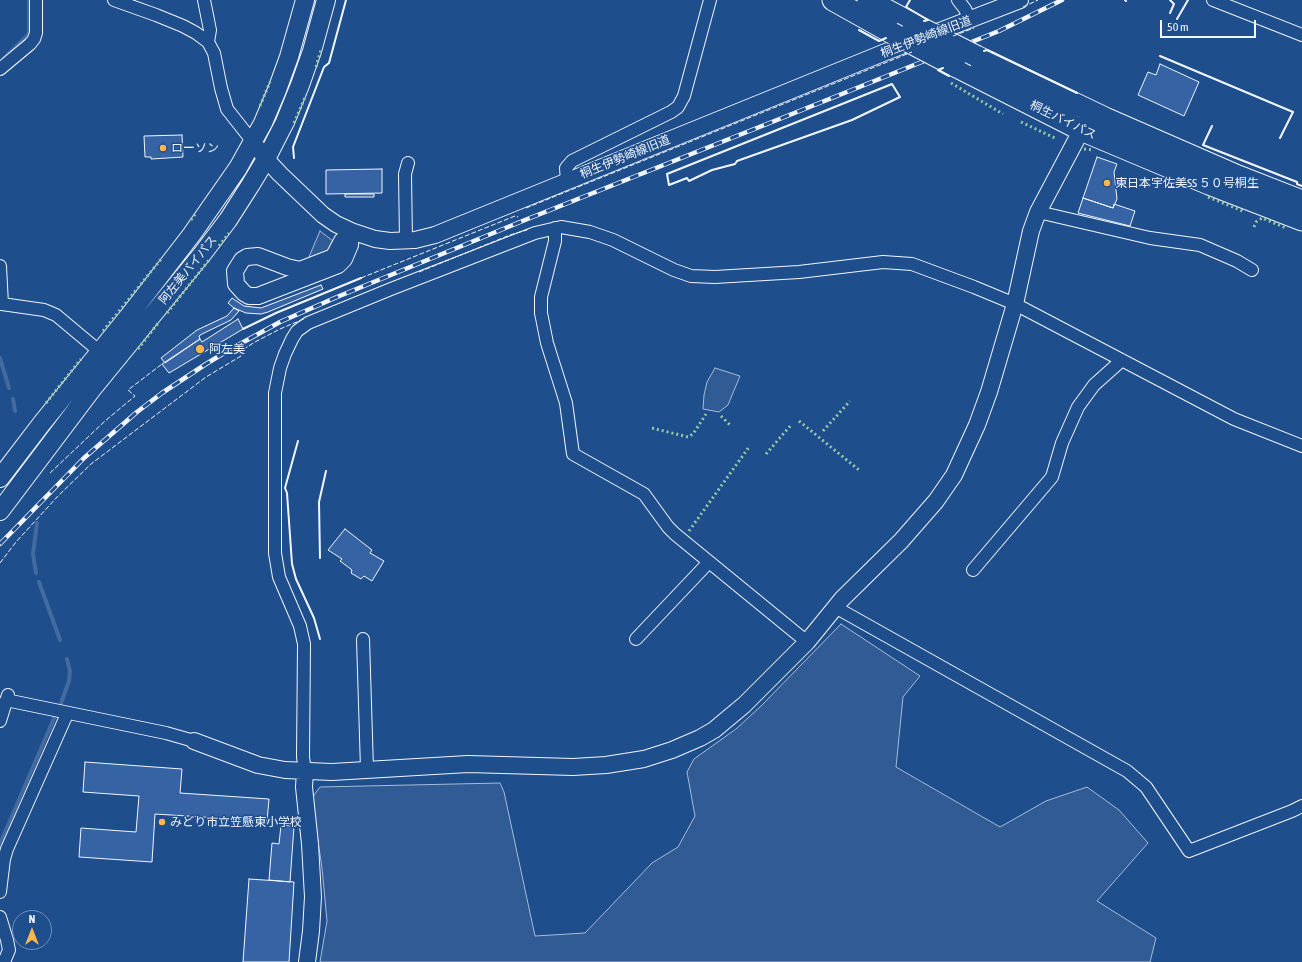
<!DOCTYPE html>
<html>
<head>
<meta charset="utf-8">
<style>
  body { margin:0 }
  #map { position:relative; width:1302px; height:962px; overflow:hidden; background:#1f4e8c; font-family:"Asap Condensed",sans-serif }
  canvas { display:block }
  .north { position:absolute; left:12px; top:910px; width:40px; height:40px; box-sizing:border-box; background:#1f4e8c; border:1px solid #7391ba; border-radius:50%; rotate:0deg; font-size:11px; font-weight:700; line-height:16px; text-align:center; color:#f2f6ff }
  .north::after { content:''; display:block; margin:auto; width:14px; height:18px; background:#ffb74d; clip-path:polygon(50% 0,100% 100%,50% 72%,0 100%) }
  .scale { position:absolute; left:1160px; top:20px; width:96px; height:18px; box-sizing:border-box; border:2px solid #f2f6ff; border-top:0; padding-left:5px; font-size:12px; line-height:14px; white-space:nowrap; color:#f2f6ff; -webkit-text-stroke:3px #1f4e8c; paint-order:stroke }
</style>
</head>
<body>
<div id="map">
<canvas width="1302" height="962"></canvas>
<div class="north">N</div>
<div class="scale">50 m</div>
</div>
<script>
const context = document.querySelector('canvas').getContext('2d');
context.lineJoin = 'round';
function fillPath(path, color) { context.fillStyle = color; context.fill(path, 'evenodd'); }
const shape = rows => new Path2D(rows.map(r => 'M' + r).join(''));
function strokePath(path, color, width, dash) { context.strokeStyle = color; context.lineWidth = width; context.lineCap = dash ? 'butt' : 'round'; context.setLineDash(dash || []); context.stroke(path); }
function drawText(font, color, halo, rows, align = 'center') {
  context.font = font + ' "Asap Condensed","Noto Sans JP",sans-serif'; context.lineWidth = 3; context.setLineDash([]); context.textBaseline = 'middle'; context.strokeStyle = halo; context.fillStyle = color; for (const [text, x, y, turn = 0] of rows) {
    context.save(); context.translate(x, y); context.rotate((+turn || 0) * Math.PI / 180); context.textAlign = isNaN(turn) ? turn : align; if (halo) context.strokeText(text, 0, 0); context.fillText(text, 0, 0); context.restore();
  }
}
const green = shape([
  [320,231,333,241,331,251,306,264,320,231],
  [715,368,740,376,728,405,719,412,703,409,704,395,707,382,715,368],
  [841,624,920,676,903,697,896,767,1000,827,1046,801,1087,787,1119,810,1148,843,1097,901,1156,938,1150,962,320,962,327,921,322,868,312,801,314,795,320,787,500,783,504,792,535,936,585,933,652,863,678,847,695,816,687,772,694,759,736,729,761,706,841,624]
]);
fillPath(green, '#305b95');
strokePath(green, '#a8bbd7', 1);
strokePath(shape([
  [3,59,27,36,29,32,29,0],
  [0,358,9,388],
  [13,399,15,411],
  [36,573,33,554,37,523],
  [39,582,60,640],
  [60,706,69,681,70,671,67,659],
  [0,844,55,716]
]), '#446ba0', 4);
const building = shape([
  [1160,64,1199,82,1184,116,1138,95,1148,72,1156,75,1160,64],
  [182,135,183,157,151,159,151,157,145,157,144,136,182,135],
  [1097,157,1117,164,1114,172,1117,199,1113,208,1083,198,1097,157],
  [382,169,382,193,326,194,326,170,382,169],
  [345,194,374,194,374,197,345,197,345,194],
  [1083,198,1113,208,1114,204,1135,211,1130,226,1078,213,1083,198],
  [321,285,323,289,268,312,261,314,246,313,234,308,228,303,232,298,244,306,261,308,321,285],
  [234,308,239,311,231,320,202,334,199,336,200,339,165,363,161,358,197,330,227,316,234,308],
  [238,319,243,329,169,373,162,364,200,339,202,342,238,319],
  [345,529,372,550,370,553,384,561,372,581,364,576,361,579,351,573,352,570,340,561,342,559,328,550,345,529],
  [85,762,182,769,180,793,269,799,267,821,155,814,152,862,79,857,81,828,136,832,139,796,83,792,85,762],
  [281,825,294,826,290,882,269,880,272,843,279,844,281,825],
  [249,879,294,882,289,962,243,962,249,879]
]);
fillPath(building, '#3563a3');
strokePath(building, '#f2f6ff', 1);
const street = shape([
  [114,0,156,15,183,26,196,33,208,42,214,53,221,88,227,109,253,142],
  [204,0,210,30,208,42],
  [958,0,965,9,970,20],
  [1213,0,1302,35],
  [0,69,30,44,34,39,36,33,36,0],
  [567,181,566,168,572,161,671,112,678,107,684,96,710,0],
  [1038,212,1150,238,1200,245,1237,261,1252,270],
  [555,228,555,241,541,297,541,313,547,343,566,403,573,454,644,494,668,527,675,534,807,642],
  [406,241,405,174,408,163],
  [0,266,2,304,44,310,56,315,99,351],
  [973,570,1052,477,1062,443,1078,407,1094,385,1122,360],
  [835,607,1127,771,1146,787,1189,851,1292,811,1302,806],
  [363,639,367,769],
  [636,639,709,562],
  [6,700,166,733,194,741],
  [0,721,8,695],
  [305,771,303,757,304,644,300,626,279,577,275,553,275,393,280,368,285,354,292,339,297,331,308,323,391,289,535,233,561,227,590,232,613,240,674,270,691,276,715,277,799,272,883,262,912,264,974,287,1015,304,1234,419,1302,446],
  [0,892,4,859,7,849,67,714],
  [0,917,7,940,9,950,4,962]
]);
const secondary = shape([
  [253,142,266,159,280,174,323,215,336,224,351,231,375,239,390,241,415,240,435,235,883,53,1020,0],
  [351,231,350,245,344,259,338,265,258,296,249,296,244,293,236,284,235,271,242,260,247,257,258,256,287,267,300,270,331,258,334,256,342,241,351,231],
  [194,741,258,765,285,770,332,772,468,764,573,767,606,765,644,759,672,750,700,738,714,730,744,705,807,642,842,599,901,541,936,501,954,475,977,425,989,392,1015,304,1031,231,1038,212,1091,112],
  [305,771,304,787,310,844,313,897,311,931,307,962]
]);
const primary = shape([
  [0,478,42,423,128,317,192,234,238,168,263,123,277,90,289,57,305,0],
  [0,511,92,389,203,253,228,220,251,184,266,159,285,122,300,85,312,51,326,0]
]);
const highway = shape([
  [833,0,892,33],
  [868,0,913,24],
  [976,56,1105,118,1238,176,1302,201],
  [955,66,1081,130,1209,184,1302,220]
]);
strokePath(street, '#f2f6ff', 14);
strokePath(secondary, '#f2f6ff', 18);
strokePath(primary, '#f2f6ff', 20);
strokePath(highway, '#f2f6ff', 23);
strokePath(street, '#1f4e8c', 12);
strokePath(secondary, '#1f4e8c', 16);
strokePath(primary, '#1f4e8c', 18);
strokePath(highway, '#1f4e8c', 21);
const rail = shape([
  [0,544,84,458,137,412,162,393,206,364,229,350,280,322,337,297,525,220,777,120,999,31,1062,0]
]);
strokePath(rail, '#f2f6ff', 4.5);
strokePath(rail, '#1f4e8c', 3, [9]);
const highwayBridge = shape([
  [913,24,976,56],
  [892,33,955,66]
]);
strokePath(highwayBridge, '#f2f6ff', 23, []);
strokePath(highwayBridge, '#1f4e8c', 21);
strokePath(shape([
  [316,67,321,50],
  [951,83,1003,114],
  [260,106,270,82],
  [1021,122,1057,139],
  [294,123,306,95],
  [1084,149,1094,150],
  [1208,197,1243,211],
  [191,220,196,213],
  [1254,227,1256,222,1262,218,1286,228],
  [219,246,229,233],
  [167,313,209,260],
  [103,331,162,258],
  [138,349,159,322],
  [46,403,81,359],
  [721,416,731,426],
  [799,421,859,470],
  [652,428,688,437,693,434,706,414],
  [823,431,850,401],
  [766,454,791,425],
  [689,531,749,447]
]), '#97c8a6', 3, [2, 3]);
strokePath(shape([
  [1023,7,1038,0],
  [953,36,974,28],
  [526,208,912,52],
  [419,272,510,235,527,230,527,228],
  [361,278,515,216,518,217],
  [50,473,105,421,135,396,128,390,162,364],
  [0,563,16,542,58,496,91,464,206,377,241,356,239,352,255,342,280,329,306,318]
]), '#f2f6ff', 1, [5, 2]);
strokePath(shape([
  [910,0,906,7,928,20,924,21],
  [1125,0,1126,1],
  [1170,13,1174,4,1170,0],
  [1177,19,1188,0],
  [859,30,879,41,886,38],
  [984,51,987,50,1077,93],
  [1160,56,1293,112,1280,138],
  [943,68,938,70,949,76],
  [892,84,900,97,852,120,737,161,735,164,712,170,689,181,687,178,669,185,667,174,892,84],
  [1212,126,1203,145,1297,182,1297,184,1302,186],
  [294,158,293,147,324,67,329,63,346,0],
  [243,329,276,313,361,278],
  [298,441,285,488,287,493,292,564,296,579,314,618,320,639],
  [320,558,319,502,326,471]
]), '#f2f6ff', 2);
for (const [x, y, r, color] of [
  [163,148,4,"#ffb74d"],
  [1107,183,4,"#ffb74d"],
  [200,349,5,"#ffb74d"],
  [162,822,4,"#ffb74d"]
]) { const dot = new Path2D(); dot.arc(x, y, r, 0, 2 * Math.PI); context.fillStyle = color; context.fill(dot); strokePath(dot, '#1f4e8c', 1.5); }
drawText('12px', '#f2f6ff', '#1f4e8c', [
  ["桐生伊勢崎線旧道",926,37,-21],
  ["桐生バイパス",1063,120,26],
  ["桐生伊勢崎線旧道",625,157,-22],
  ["阿左美バイパス",188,270,-51]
]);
drawText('12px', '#f2f6ff', '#1f4e8c', [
  ["ローソン",171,148],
  ["東日本宇佐美SS ５０号桐生",1115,183],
  ["阿左美",209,349],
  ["みどり市立笠懸東小学校",170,822]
], 'left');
</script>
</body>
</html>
